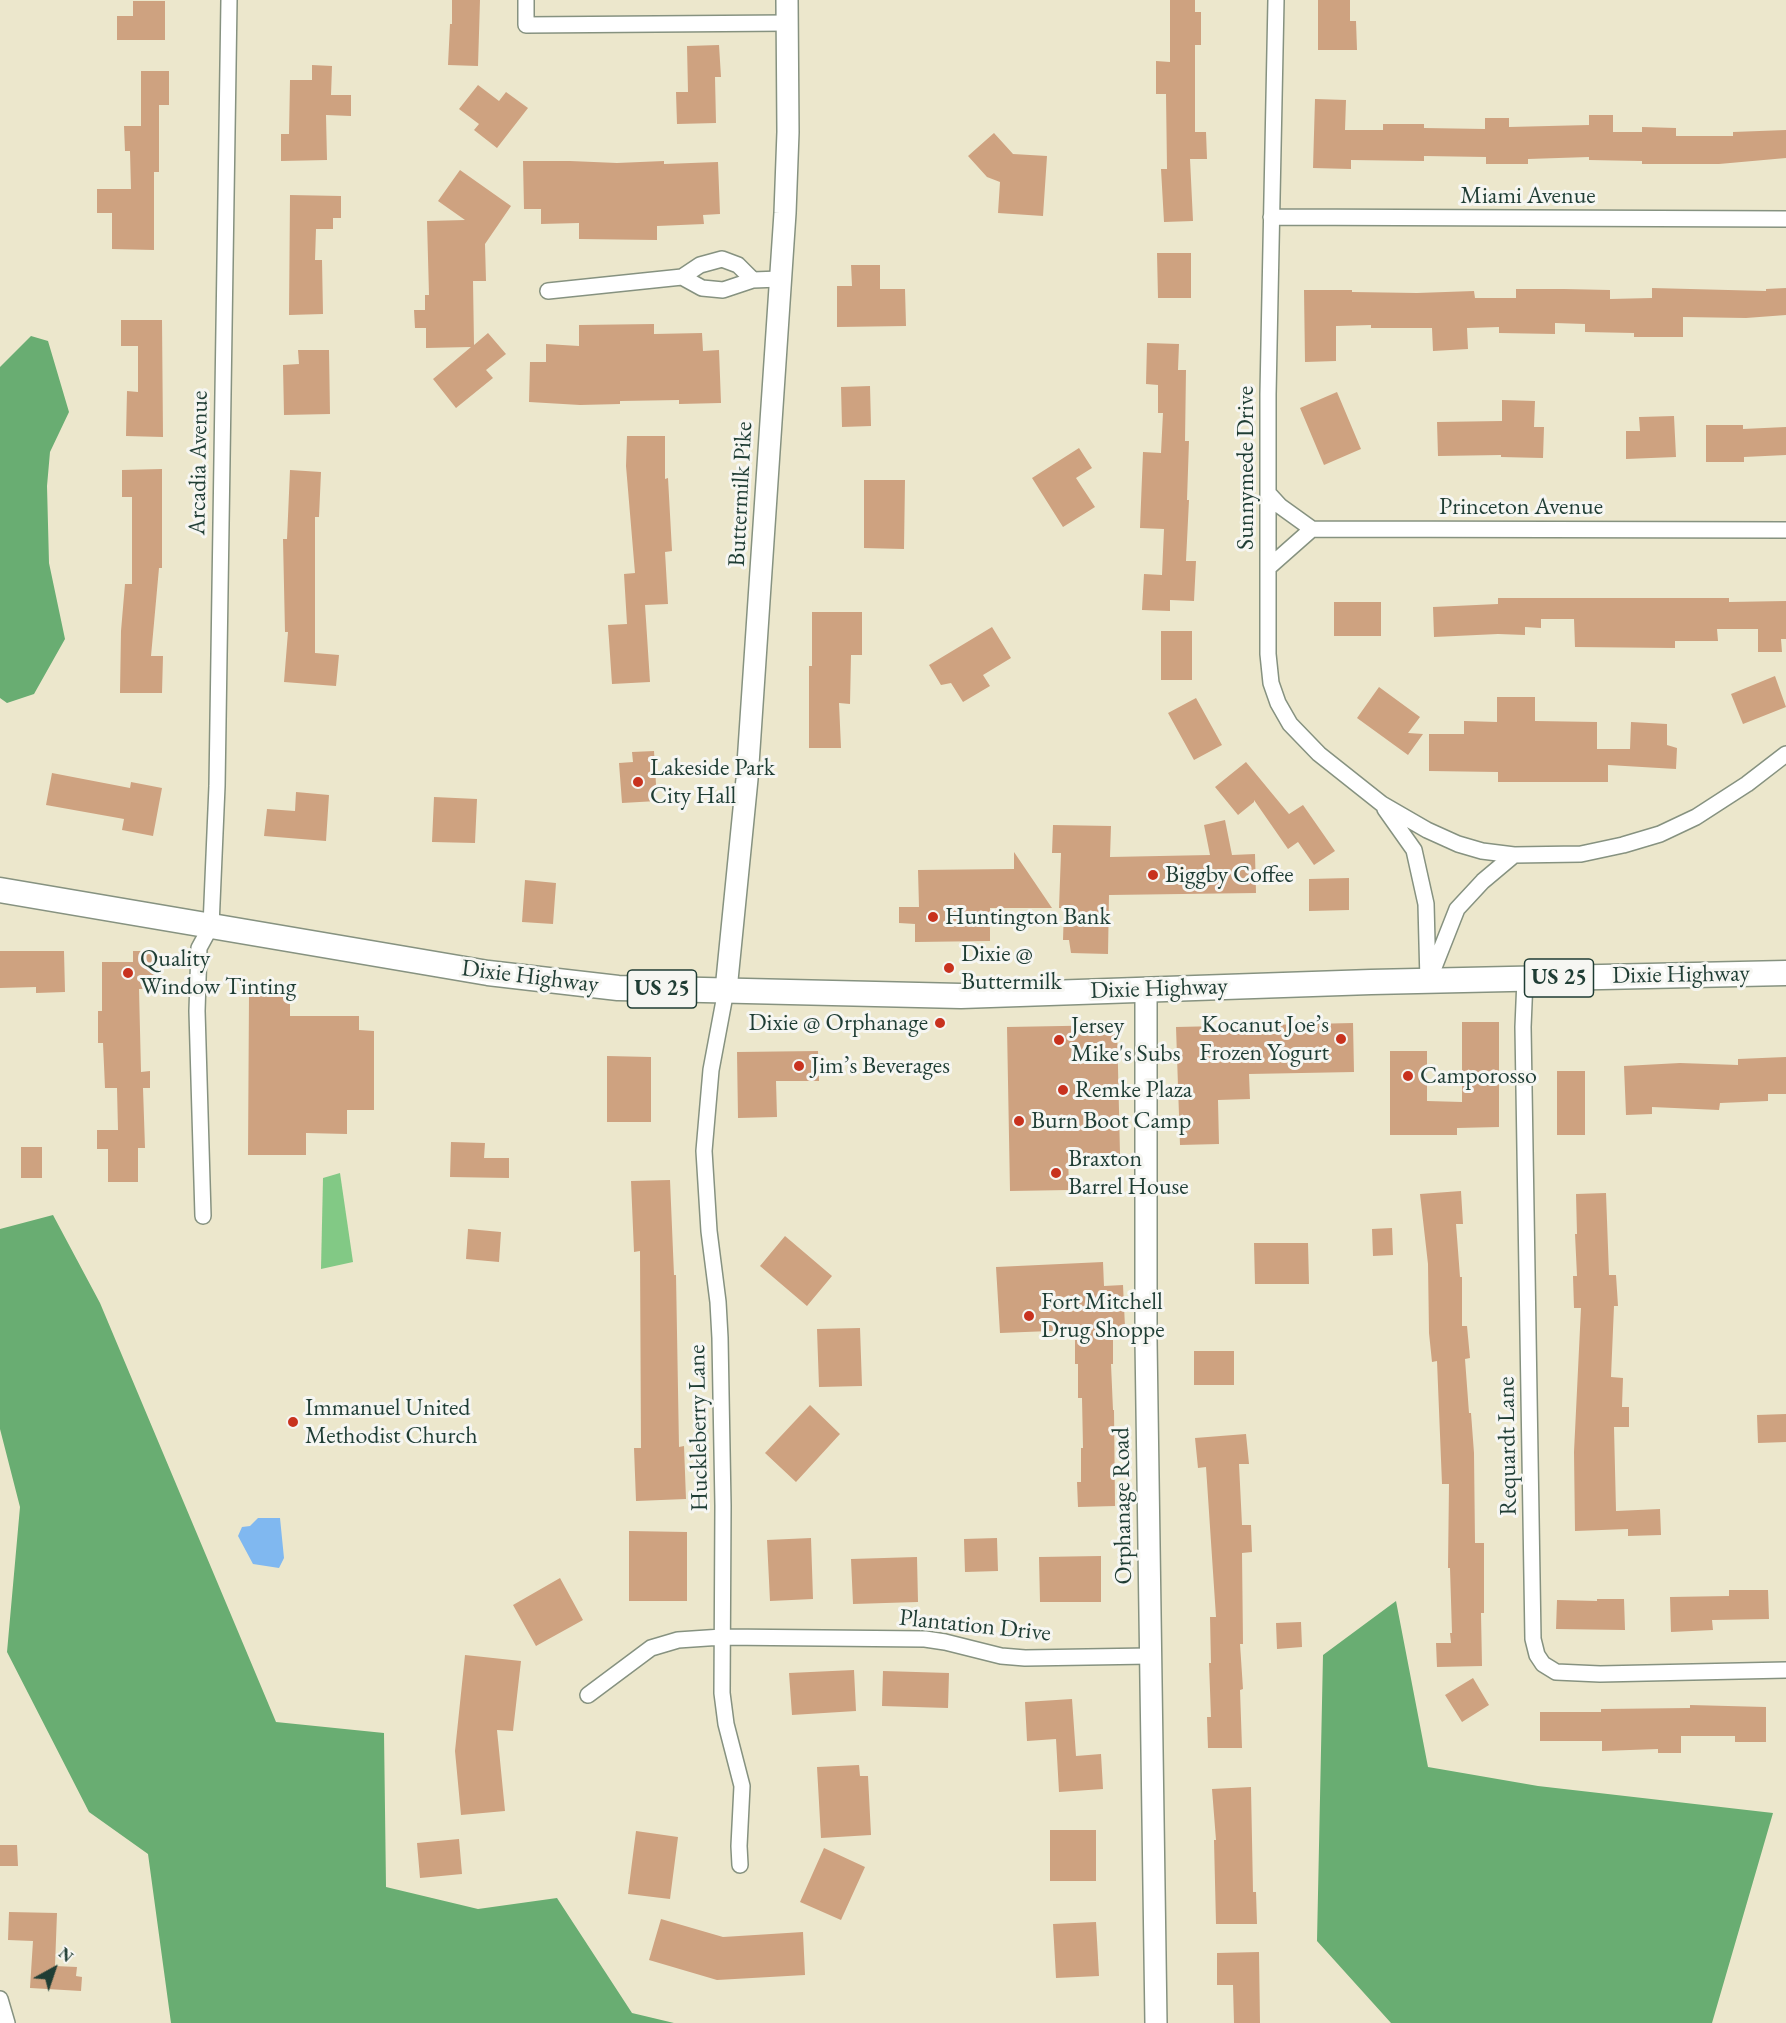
<!DOCTYPE html>
<html>
<head>
<meta charset="utf-8">
<style>
  body { margin:0 }
  #map { position:relative; width:1786px; height:2023px; overflow:hidden; background:#ece7cc; font-family:"EB Garamond",serif }
  canvas { display:block }
  .north { position:absolute; left:24px; top:1939px; width:60px; height:60px; -webkit-text-stroke:4px #f6f6f2; paint-order:stroke; rotate:40deg; font-size:16px; font-weight:700; line-height:24px; text-align:center; color:#1f3d34 }
  .north::after { content:''; display:block; margin:auto; width:21px; height:27px; background:#1f3d34; clip-path:polygon(50% 0,100% 100%,50% 72%,0 100%) }
</style>
</head>
<body>
<div id="map">
<canvas width="1786" height="2023"></canvas>
<div class="north">N</div>
</div>
<script>
const context = document.querySelector('canvas').getContext('2d');
context.lineJoin = 'round';
function fillPath(path, color) { context.fillStyle = color; context.fill(path, 'evenodd'); }
const shape = rows => new Path2D(rows.map(r => 'M' + r).join(''));
function strokePath(path, color, width, dash) { context.strokeStyle = color; context.lineWidth = width; context.lineCap = dash ? 'butt' : 'round'; context.setLineDash(dash || []); context.stroke(path); }
function drawText(font, color, halo, rows, align = 'center') {
  context.font = font + ' "EB Garamond",serif'; context.lineWidth = 6; context.setLineDash([]); context.textBaseline = 'middle'; context.strokeStyle = halo; context.fillStyle = color; for (const [text, x, y, turn = 0] of rows) {
    context.save(); context.translate(x, y); context.rotate((+turn || 0) * Math.PI / 180); context.textAlign = isNaN(turn) ? turn : align; if (halo) context.strokeText(text, 0, 0); context.fillText(text, 0, 0); context.restore();
  }
}
fillPath(shape([
  [340,1173,353,1262,321,1269,323,1178]
]), '#82c985');
fillPath(shape([
  [31,336,48,341,69,412,50,452,47,486,49,563,65,639,34,694,7,703,0,698,0,367],
  [53,1215,100,1303,276,1722,384,1733,386,1887,478,1909,557,1898,632,2013,674,2023,171,2023,148,1854,89,1812,7,1652,20,1507,0,1429,0,1229],
  [1396,1601,1428,1767,1538,1786,1773,1813,1712,2023,1391,2023,1317,1941,1323,1655]
]), '#69ad72');
fillPath(shape([
  [258,1518,280,1518,284,1558,279,1568,253,1564,238,1536,242,1527,250,1526]
]), '#80b8f0');
fillPath(shape([
  [452,0,480,0,478,66,448,65,450,24,452,24],
  [1170,0,1195,0,1195,12,1201,12,1201,45,1195,45,1195,132,1206,132,1207,159,1190,159,1193,221,1164,222,1161,169,1167,169,1166,94,1156,94,1156,61,1170,62],
  [1318,0,1350,0,1350,21,1356,21,1357,50,1318,50],
  [133,1,165,1,165,40,117,40,117,16,133,16],
  [719,45,721,77,715,77,716,123,677,124,676,92,688,92,687,46],
  [312,65,332,66,331,95,351,95,351,116,326,115,327,160,281,161,281,134,289,134,290,80,312,80],
  [141,71,169,71,169,105,159,105,159,172,154,172,154,250,112,249,112,213,97,213,97,189,131,189,130,151,125,151,124,126,141,126],
  [478,85,499,101,506,92,528,108,497,148,474,130,479,124,459,109],
  [1315,99,1346,100,1345,130,1383,130,1383,124,1424,124,1424,128,1485,129,1485,118,1509,118,1509,127,1589,125,1589,115,1613,115,1613,132,1642,132,1642,127,1676,128,1676,136,1733,136,1733,132,1786,130,1786,158,1719,164,1642,164,1642,161,1589,160,1589,157,1528,159,1528,164,1486,164,1486,157,1424,156,1424,161,1351,160,1351,169,1313,168],
  [994,133,1013,154,1047,156,1043,216,998,213,1000,182,987,177,968,156],
  [523,161,570,161,617,163,664,161,664,164,718,162,720,214,703,215,704,224,657,226,657,240,579,239,579,223,541,224,541,209,524,209],
  [460,170,511,206,485,244,486,281,473,281,474,345,488,333,506,354,486,370,493,378,456,408,433,379,471,347,426,348,426,328,415,328,414,310,425,310,425,295,429,295,427,221,465,220,438,201],
  [290,195,341,196,341,218,333,218,333,229,316,229,315,260,322,260,323,314,289,315],
  [1157,253,1191,253,1191,298,1158,298],
  [851,265,880,265,880,289,905,289,906,326,837,327,837,286,852,286],
  [1652,288,1766,291,1766,289,1786,288,1786,315,1746,318,1683,317,1683,337,1634,337,1634,333,1585,332,1585,324,1555,323,1555,334,1499,333,1499,327,1467,328,1468,349,1433,351,1432,328,1371,328,1371,325,1336,326,1336,361,1305,362,1304,290,1352,290,1352,292,1417,293,1474,291,1475,298,1516,298,1516,289,1564,289,1610,290,1610,299,1652,298],
  [121,320,162,320,163,437,126,436,127,391,138,392,138,346,121,346],
  [654,324,654,334,702,333,703,351,719,350,721,403,679,404,679,400,620,401,620,404,580,405,529,402,530,362,546,362,546,344,579,346,579,325],
  [1147,343,1179,344,1178,370,1186,370,1185,441,1189,441,1187,500,1189,500,1186,561,1196,561,1194,601,1170,600,1170,611,1142,610,1144,574,1162,575,1164,529,1140,528,1143,452,1161,453,1163,413,1158,413,1158,385,1146,384],
  [298,350,329,350,330,414,284,415,283,365,299,364],
  [870,386,871,426,842,427,841,387],
  [1337,392,1361,449,1324,465,1300,408],
  [1502,400,1535,401,1534,427,1544,427,1543,458,1501,457,1501,455,1438,456,1437,422,1502,421],
  [1674,416,1676,457,1626,459,1626,431,1640,431,1639,417],
  [1706,425,1743,425,1743,429,1786,427,1786,455,1744,457,1744,462,1706,462],
  [627,436,665,436,665,479,668,478,672,551,665,552,668,604,645,605,650,682,612,684,608,625,627,624,624,574,635,573,626,466],
  [1079,448,1092,468,1076,478,1095,507,1063,527,1032,478],
  [162,469,162,568,159,568,151,656,163,656,162,693,120,693,121,631,125,584,132,584,132,497,122,497,122,470],
  [290,470,321,472,319,517,315,517,315,653,339,655,336,686,284,682,288,632,285,632,283,539,287,539],
  [864,480,905,480,904,549,864,548],
  [1498,598,1729,598,1729,602,1786,601,1786,639,1781,639,1782,652,1758,652,1758,629,1717,629,1718,641,1675,641,1675,648,1575,647,1574,619,1541,619,1541,628,1525,627,1525,635,1498,634,1434,637,1433,607,1498,604],
  [1334,602,1381,602,1381,636,1334,636],
  [812,612,862,612,862,655,851,655,850,704,839,703,841,748,809,748,809,666,812,666],
  [992,627,1011,658,983,675,990,686,963,702,951,683,941,685,929,665],
  [1161,631,1192,631,1192,680,1161,680],
  [1775,676,1786,707,1743,724,1731,694],
  [1379,687,1420,717,1408,733,1423,734,1408,755,1357,718],
  [1497,697,1535,697,1535,721,1597,722,1597,749,1630,749,1631,722,1667,724,1667,745,1677,748,1676,769,1608,765,1608,782,1498,782,1498,772,1429,771,1429,734,1464,734,1464,721,1497,722],
  [1196,698,1222,745,1194,760,1168,713],
  [654,751,657,801,622,803,619,763,633,762,632,752],
  [1246,762,1289,814,1303,805,1335,851,1314,865,1298,842,1288,849,1254,800,1254,802,1238,815,1215,787],
  [52,773,130,788,131,782,162,788,153,836,122,830,124,819,46,805],
  [296,792,329,795,326,841,264,836,267,809,295,811],
  [434,797,477,799,475,843,432,842],
  [1225,820,1232,855,1255,854,1256,893,1109,895,1108,954,1071,953,1069,940,1063,940,1064,908,1059,908,1061,853,1052,853,1053,825,1111,826,1110,857,1210,855,1204,825],
  [1014,852,1052,908,990,908,990,941,915,942,915,924,899,923,899,907,919,907,918,870,1014,869],
  [1349,878,1349,910,1309,911,1309,879],
  [525,880,556,883,553,924,522,922],
  [0,951,64,951,65,992,36,993,36,987,0,988],
  [133,951,153,951,154,985,145,985,144,989,139,989,141,1072,150,1071,150,1088,143,1088,145,1148,138,1148,138,1182,108,1182,108,1149,97,1149,97,1130,118,1130,117,1088,105,1088,103,1043,98,1043,98,1011,102,1011,102,962,133,962],
  [249,995,290,996,290,1016,359,1016,359,1030,374,1031,374,1110,347,1110,347,1134,306,1133,306,1155,248,1155],
  [1462,1022,1499,1022,1499,1127,1457,1128,1457,1135,1390,1135,1390,1051,1427,1051,1427,1101,1462,1102],
  [1353,1023,1354,1072,1249,1074,1250,1099,1218,1100,1219,1144,1180,1145,1176,1027],
  [1117,1025,1120,1154,1068,1154,1069,1190,1010,1191,1007,1027],
  [818,1051,819,1081,776,1081,777,1117,738,1118,737,1052],
  [607,1056,651,1057,651,1122,607,1122],
  [1786,1057,1786,1094,1768,1094,1768,1101,1720,1103,1719,1110,1652,1107,1652,1114,1626,1115,1624,1066,1680,1063,1738,1065,1738,1059],
  [1557,1071,1585,1071,1585,1135,1557,1135],
  [451,1142,485,1143,484,1158,509,1158,509,1178,450,1177],
  [21,1147,42,1147,42,1178,21,1178],
  [670,1180,674,1275,676,1275,679,1447,684,1446,686,1499,636,1501,634,1448,641,1448,640,1251,634,1252,631,1181],
  [1461,1191,1463,1224,1456,1224,1460,1277,1462,1277,1462,1326,1467,1326,1470,1358,1465,1359,1469,1413,1471,1413,1474,1453,1475,1543,1484,1543,1484,1613,1481,1613,1482,1666,1437,1667,1436,1643,1451,1643,1450,1633,1452,1633,1450,1568,1448,1568,1449,1484,1442,1484,1437,1361,1432,1362,1429,1333,1428,1264,1420,1194],
  [1606,1193,1609,1275,1616,1275,1618,1306,1614,1306,1611,1377,1623,1378,1622,1407,1629,1407,1629,1427,1614,1427,1616,1511,1660,1509,1661,1535,1628,1536,1628,1529,1575,1531,1574,1452,1581,1308,1574,1308,1573,1276,1577,1276,1575,1234,1577,1234,1576,1194],
  [1392,1228,1393,1255,1373,1256,1372,1229],
  [468,1229,501,1232,499,1262,466,1259],
  [785,1236,832,1276,807,1306,760,1266],
  [1254,1243,1308,1243,1309,1284,1255,1284],
  [1103,1262,1104,1286,1123,1285,1125,1327,1113,1328,1113,1364,1111,1364,1113,1410,1114,1410,1115,1506,1078,1507,1077,1482,1081,1482,1081,1448,1083,1448,1082,1398,1078,1398,1078,1364,1075,1364,1075,1330,1000,1333,996,1267],
  [860,1328,862,1386,819,1387,817,1329],
  [1194,1351,1234,1351,1234,1385,1194,1385],
  [810,1405,840,1434,796,1482,765,1453],
  [1786,1414,1786,1442,1758,1443,1757,1415],
  [1246,1434,1249,1464,1239,1464,1242,1525,1251,1525,1252,1552,1242,1553,1243,1644,1240,1644,1243,1689,1240,1690,1242,1748,1208,1748,1207,1717,1211,1717,1209,1663,1211,1663,1210,1617,1216,1617,1206,1467,1198,1468,1195,1438],
  [629,1531,687,1532,687,1601,629,1601],
  [811,1538,813,1599,770,1601,767,1540],
  [997,1538,998,1571,965,1572,964,1539],
  [1101,1556,1101,1602,1040,1602,1039,1557],
  [917,1557,918,1602,853,1604,851,1559],
  [560,1578,583,1620,536,1646,513,1605],
  [1729,1590,1768,1590,1769,1619,1712,1620,1713,1630,1671,1632,1670,1597,1729,1596],
  [1597,1599,1624,1599,1625,1630,1556,1629,1557,1600,1597,1601],
  [1301,1622,1302,1647,1277,1649,1276,1623],
  [465,1655,521,1661,513,1731,497,1730,505,1811,461,1815,455,1751],
  [854,1670,856,1711,792,1715,789,1673],
  [883,1671,949,1673,948,1708,882,1706],
  [1473,1678,1489,1705,1462,1722,1445,1695],
  [1072,1699,1076,1756,1101,1754,1103,1789,1059,1792,1056,1739,1027,1741,1025,1702],
  [1690,1705,1766,1707,1766,1742,1735,1742,1735,1736,1681,1736,1681,1753,1658,1753,1658,1749,1602,1751,1602,1741,1540,1741,1540,1712,1601,1712,1601,1709,1690,1708],
  [859,1765,860,1776,868,1776,871,1835,821,1838,817,1767],
  [1251,1787,1253,1892,1256,1892,1257,1924,1216,1924,1214,1840,1216,1840,1212,1789],
  [1050,1830,1096,1830,1096,1881,1050,1881],
  [636,1831,678,1837,670,1899,628,1894],
  [459,1839,462,1874,420,1878,417,1843],
  [0,1845,17,1845,18,1866,0,1866],
  [824,1848,865,1867,841,1920,800,1902],
  [9,1912,57,1913,55,1966,77,1967,76,1976,82,1977,81,1991,30,1988,33,1941,8,1940],
  [661,1919,723,1937,803,1932,805,1975,717,1980,649,1960],
  [1096,1922,1099,1976,1056,1978,1053,1924],
  [1259,1952,1260,2023,1234,2023,1233,1985,1217,1985,1217,1953]
]), '#cea280');
const street = shape([
  [526,0,526,25,788,23],
  [1276,0,1268,394,1268,654,1271,683,1278,703,1290,724,1319,754,1382,804,1427,830,1458,844,1482,851,1514,855,1581,854,1623,845,1660,834,1696,817,1747,784,1786,754],
  [1271,217,1786,219],
  [682,277,702,288,723,290,753,280,780,279],
  [548,291,682,277,700,265,722,259,738,265,753,280],
  [1269,494,1280,506,1312,529,1786,530],
  [1269,567,1312,529],
  [1385,809,1414,850,1426,904,1428,981],
  [1431,975,1457,909,1483,881,1514,855],
  [1525,979,1523,1027,1533,1639,1537,1655,1543,1664,1556,1672,1600,1674,1786,1670],
  [726,990,711,1070,704,1151,709,1231,718,1302,720,1338,723,1506,722,1693,726,1724,742,1786,739,1846,740,1865],
  [203,1216,197,1011,199,948,211,926,217,786,229,0],
  [588,1695,651,1648,678,1640,722,1637,925,1639,945,1642,1001,1656,1025,1658,1150,1656],
  [0,1999,7,2023]
]);
const secondary = shape([
  [1146,989,1146,1340,1156,2023],
  [726,990,747,779,785,213,788,132,787,0]
]);
const primary = shape([
  [0,890,488,973,618,988,961,996,1371,982,1786,973]
]);
strokePath(street, '#869280', 18);
strokePath(secondary, '#869280', 24);
strokePath(primary, '#869280', 27);
strokePath(street, '#fff', 15);
strokePath(secondary, '#fff', 21);
strokePath(primary, '#fff', 24);
for (const [x, y, r, color] of [
  [638,782,6,"#c8321e"],
  [1153,875,6,"#c8321e"],
  [933,917,6,"#c8321e"],
  [949,968,6,"#c8321e"],
  [128,973,6,"#c8321e"],
  [940,1023,6,"#c8321e"],
  [1341,1039,6,"#c8321e"],
  [1059,1040,6,"#c8321e"],
  [799,1066,6,"#c8321e"],
  [1408,1076,6,"#c8321e"],
  [1063,1090,6,"#c8321e"],
  [1019,1121,6,"#c8321e"],
  [1056,1173,6,"#c8321e"],
  [1029,1316,6,"#c8321e"],
  [293,1422,6,"#c8321e"]
]) { const dot = new Path2D(); dot.arc(x, y, r, 0, 2 * Math.PI); context.fillStyle = color; context.fill(dot); strokePath(dot, '#f6f6f2', 2); }
for (const [x, y, w] of [
  [1559,978,69],
  [662,989,69]
]) { const box = new Path2D(); box.roundRect(x - w / 2, y - 19, w, 38, 4.5); context.fillStyle = '#f6f6f2'; context.fill(box); strokePath(box, '#1f3d34', 1.5); }
drawText('bold 22px', '#1f3d34', null, [
  ["US 25",1559,978],
  ["US 25",662,989]
]);
drawText('24px', '#1f3d34', '#f6f6f2', [
  ["Miami Avenue",1528,196],
  ["Arcadia Avenue",199,463,-89],
  ["Sunnymede Drive",1246,468,-90],
  ["Buttermilk Pike",741,494,-87],
  ["Princeton Avenue",1521,507],
  ["Dixie Highway",1681,975,-1],
  ["Dixie Highway",530,977,7],
  ["Dixie Highway",1159,989,-2],
  ["Huckleberry Lane",699,1428,-91],
  ["Requardt Lane",1508,1446,-91],
  ["Orphanage Road",1123,1506,-91],
  ["Plantation Drive",975,1626,6]
]);
drawText('24px', '#1f3d34', '#f6f6f2', [
  ["Lakeside Park",650,768],
  ["City Hall",650,796],
  ["Biggby Coffee",1165,875],
  ["Huntington Bank",945,917],
  ["Dixie @",961,954],
  ["Buttermilk",961,982],
  ["Quality",140,959],
  ["Window Tinting",140,987],
  ["Dixie @ Orphanage",928,1023,"right"],
  ["Kocanut Joe’s",1329,1025,"right"],
  ["Frozen Yogurt",1329,1053,"right"],
  ["Jersey",1071,1026],
  ["Mike's Subs",1071,1054],
  ["Jim’s Beverages",811,1066],
  ["Camporosso",1420,1076],
  ["Remke Plaza",1075,1090],
  ["Burn Boot Camp",1031,1121],
  ["Braxton",1068,1159],
  ["Barrel House",1068,1187],
  ["Fort Mitchell",1041,1302],
  ["Drug Shoppe",1041,1330],
  ["Immanuel United",305,1408],
  ["Methodist Church",305,1436]
], 'left');
</script>
</body>
</html>
